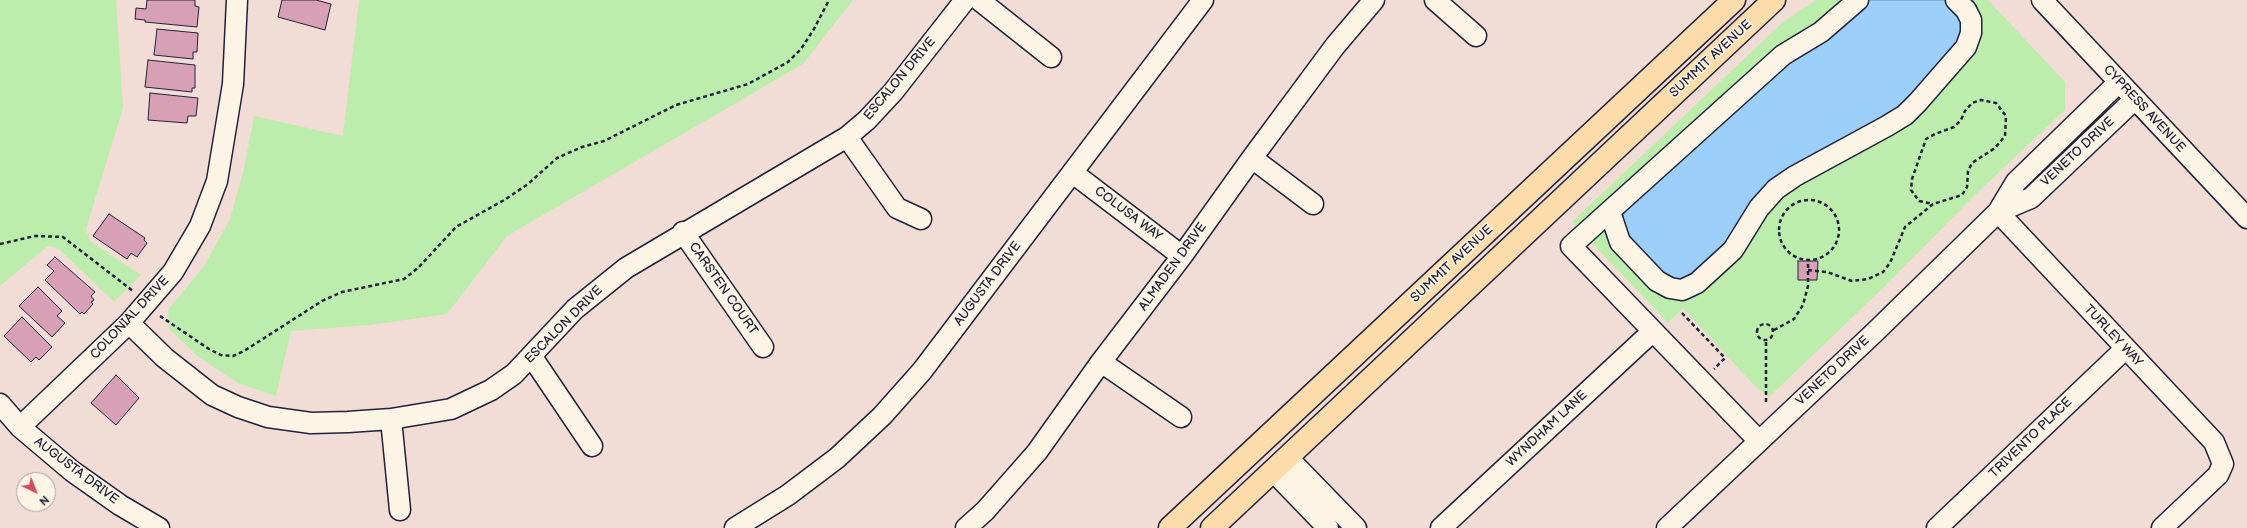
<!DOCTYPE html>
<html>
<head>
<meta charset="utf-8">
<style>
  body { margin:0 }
  #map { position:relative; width:2247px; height:528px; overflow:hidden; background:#f1dcd6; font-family:"Balsamiq Sans",sans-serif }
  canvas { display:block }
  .north { position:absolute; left:16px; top:472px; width:40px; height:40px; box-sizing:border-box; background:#fcf5e5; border:1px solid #a5a1a1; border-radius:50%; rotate:137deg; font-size:11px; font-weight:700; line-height:16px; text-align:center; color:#22223b }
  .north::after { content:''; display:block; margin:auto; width:14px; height:18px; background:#d1495b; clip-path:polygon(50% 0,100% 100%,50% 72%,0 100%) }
</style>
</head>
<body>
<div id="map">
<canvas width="2247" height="528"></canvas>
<div class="north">N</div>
</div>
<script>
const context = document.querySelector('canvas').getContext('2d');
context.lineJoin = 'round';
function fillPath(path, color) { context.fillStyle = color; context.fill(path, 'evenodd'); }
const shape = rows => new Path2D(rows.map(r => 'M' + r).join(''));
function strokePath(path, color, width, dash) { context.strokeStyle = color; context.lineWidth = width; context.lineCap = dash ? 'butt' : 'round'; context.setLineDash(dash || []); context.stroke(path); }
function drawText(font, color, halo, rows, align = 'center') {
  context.font = font + ' "Balsamiq Sans",sans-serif'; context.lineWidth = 3; context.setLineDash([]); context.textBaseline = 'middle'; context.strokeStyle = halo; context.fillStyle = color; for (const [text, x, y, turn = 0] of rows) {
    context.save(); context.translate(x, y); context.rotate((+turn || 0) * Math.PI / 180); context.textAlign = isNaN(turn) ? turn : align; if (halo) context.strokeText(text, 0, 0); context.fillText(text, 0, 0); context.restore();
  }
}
fillPath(shape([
  [0,0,116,0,123,108,86,229,90,241,141,275,114,302,58,248,48,246,0,286],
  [359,0,853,0,803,64,507,236,447,314,370,325,291,331,276,396,238,383,200,358,169,329,168,310,204,266,230,219,244,169,254,116,343,136],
  [1816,0,1988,0,2065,82,2065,110,1978,192,1883,288,1769,397,1752,383,1683,308,1668,323,1572,222,1782,23]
]), '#bcedad');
const water = shape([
  [1867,0,1948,0,1965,20,1959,46,1899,110,1791,171,1726,250,1685,281,1662,277,1620,227,1623,216,1628,206,1792,55,1867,0]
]);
fillPath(water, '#9bcef8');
strokePath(water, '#6b89ac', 1);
const building = shape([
  [147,0,195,0,195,6,199,7,197,27,145,22,145,20,135,19,136,8,146,9,147,0],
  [282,0,316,0,331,4,325,30,278,17,282,0],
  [157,29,198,33,197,52,193,52,193,59,154,55,157,29],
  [148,60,195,65,195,88,192,88,192,92,145,87,148,60],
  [150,93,198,98,196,116,188,116,187,123,148,120,150,93],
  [109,214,145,238,144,240,147,243,137,257,131,253,127,259,93,236,109,214],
  [55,257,95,292,91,296,94,300,91,302,93,304,84,314,82,312,80,314,45,280,54,271,47,265,55,257],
  [1798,261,1818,261,1817,280,1798,280,1798,261],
  [38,287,62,311,57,316,65,323,52,337,19,306,38,287],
  [22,317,52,347,39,360,36,357,31,362,4,336,22,317],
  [116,375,139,398,116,425,91,403,116,375]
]);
fillPath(building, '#d8a0b4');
strokePath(building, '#22223b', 1);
const minor = shape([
  [979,0,1051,57],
  [1435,0,1476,36],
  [2042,0,2247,218],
  [847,137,897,208,921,219],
  [1252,158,1313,204],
  [1073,173,1182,256],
  [1610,212,1620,242,1657,281,1670,288,1682,290,1697,283,1733,250,1759,208,1776,189,1795,176,1887,126,1905,115,1918,102,1966,47,1971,33,1971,20,1966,10,1956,0],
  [1998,212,2214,442,2223,464,2218,475,2162,528],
  [1998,212,2031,198,2135,99],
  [683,232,763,347],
  [129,323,165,358,212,395,238,407,268,417,311,423,348,422,391,419,451,409,491,390,514,374,575,309,626,268,847,137,867,120,893,92,965,0],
  [532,357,592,446],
  [1101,362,1181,417],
  [0,404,20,427,72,471,120,505,159,528],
  [391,419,400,510],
  [20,427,129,323,173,272,200,226,217,181,233,84,237,0],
  [1759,441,1571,246,1783,55,1821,32,1858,0],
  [1287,457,1356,528],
  [1273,471,1328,528],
  [735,528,788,495,837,458,882,416,922,371,1203,0],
  [966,528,985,511,1037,452,1101,362,1182,256,1252,158,1335,46,1374,0],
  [1441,528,1653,331],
  [1667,528,1875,332,1998,212,2016,182,2119,82],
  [1937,528,2125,349]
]);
const major = shape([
  [1170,528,1734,0],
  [1212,528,1774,0]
]);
strokePath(minor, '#22223b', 23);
strokePath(major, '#22223b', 25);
strokePath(shape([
  '1779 230a30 30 0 1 1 60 0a30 30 0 1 1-60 0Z',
  [0,244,35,236,63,237,133,291],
  [1808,270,1827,272,1852,281,1868,279,1883,272,1890,263,1905,227,1933,204,1962,195,1967,187,1968,171,1972,163,1995,148,2005,136,2006,116,1996,103,1981,100,1972,103,1965,111,1961,120,1954,127,1935,134,1926,139,1912,179,1911,190,1919,201,1933,204],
  [1682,313,1725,358,1714,369],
  [160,316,209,349,221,355,233,356,244,351,322,301,342,292,404,279,418,268,456,227,506,199,528,184,557,158,582,147,604,141,676,105,748,84,788,62,801,49,814,29,829,0],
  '1757 332a8 8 0 1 1 16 0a8 8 0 1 1-16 0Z',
  [1774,330,1794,319,1803,305,1808,286,1808,260],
  [1766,402,1766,340]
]), '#22223b', 2.5, [4, 3]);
strokePath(minor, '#fcf5e5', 20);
strokePath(major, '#fddcac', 22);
drawText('13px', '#22223b', '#fcf5e5', [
  ["SUMMIT AVENUE",1711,59,-43],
  ["ESCALON DRIVE",900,79,-50],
  ["CYPRESS AVENUE",2144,109,47],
  ["VENETO DRIVE",2078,152,-43],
  ["COLUSA WAY",1128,214,37],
  ["SUMMIT AVENUE",1452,264,-43],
  ["ALMADEN DRIVE",1173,267,-54],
  ["AUGUSTA DRIVE",988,284,-53],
  ["CARSTEN COURT",723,289,55],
  ["COLONIAL DRIVE",130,318,-47],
  ["ESCALON DRIVE",564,325,-45],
  ["TURLEY WAY",2113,336,47],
  ["VENETO DRIVE",1833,371,-43],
  ["WYNDHAM LANE",1547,429,-43],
  ["TRIVENTO PLACE",2031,438,-44],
  ["AUGUSTA DRIVE",76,471,37]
]);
</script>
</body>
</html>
